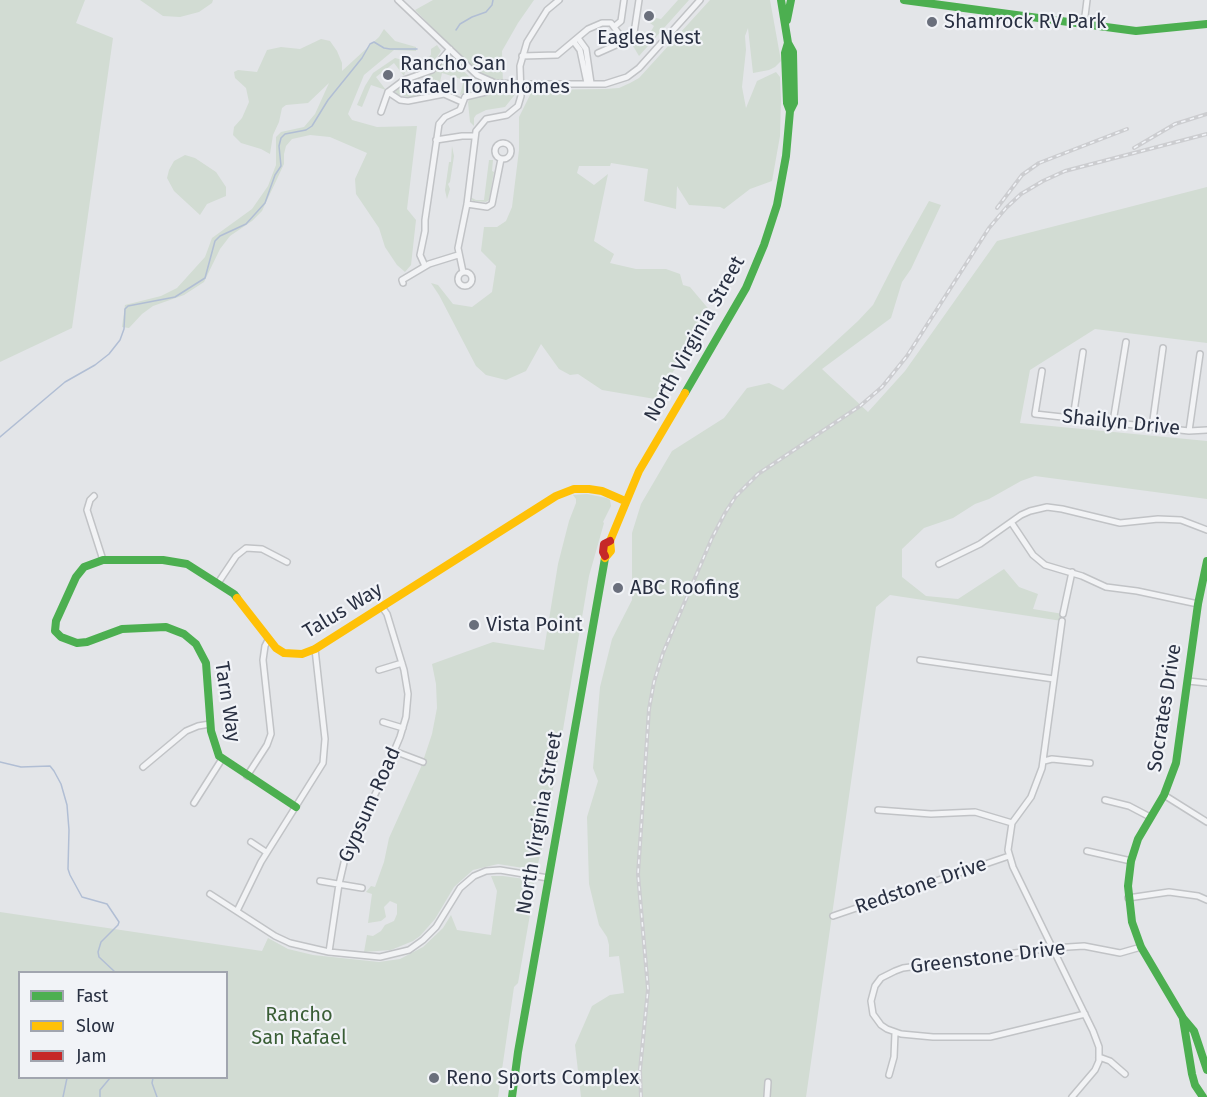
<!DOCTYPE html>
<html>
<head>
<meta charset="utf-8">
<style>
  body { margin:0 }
  #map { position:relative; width:1207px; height:1097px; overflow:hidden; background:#e3e5e8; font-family:"Fira Sans",sans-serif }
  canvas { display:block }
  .legend { position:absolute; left:18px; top:971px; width:210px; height:108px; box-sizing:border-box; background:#f1f3f7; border:2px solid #a1a5af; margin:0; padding:8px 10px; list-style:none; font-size:18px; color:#293042 }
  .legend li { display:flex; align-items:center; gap:12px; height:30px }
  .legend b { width:30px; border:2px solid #a1a5af }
</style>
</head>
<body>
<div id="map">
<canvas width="1207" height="1097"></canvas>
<ul class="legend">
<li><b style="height:8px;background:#4caf50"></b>Fast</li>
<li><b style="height:8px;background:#ffc107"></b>Slow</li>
<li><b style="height:8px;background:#c62828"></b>Jam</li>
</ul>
</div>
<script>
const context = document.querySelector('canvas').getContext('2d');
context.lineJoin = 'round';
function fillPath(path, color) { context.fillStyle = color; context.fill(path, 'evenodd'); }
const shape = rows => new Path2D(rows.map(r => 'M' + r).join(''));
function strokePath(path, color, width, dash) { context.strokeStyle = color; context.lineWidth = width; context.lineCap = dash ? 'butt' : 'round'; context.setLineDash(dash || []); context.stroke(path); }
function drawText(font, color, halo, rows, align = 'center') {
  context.font = font + ' "Fira Sans",sans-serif'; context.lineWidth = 4.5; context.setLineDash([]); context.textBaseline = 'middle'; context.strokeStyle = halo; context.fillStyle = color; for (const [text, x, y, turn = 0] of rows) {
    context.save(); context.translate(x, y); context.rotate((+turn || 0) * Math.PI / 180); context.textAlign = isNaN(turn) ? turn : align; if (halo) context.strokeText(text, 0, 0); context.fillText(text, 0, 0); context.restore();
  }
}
fillPath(shape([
  [0,0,85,0,76,23,113,38,72,328,0,362],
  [140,0,213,0,212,3,199,12,180,17,163,16],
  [433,0,534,0,518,23,502,51,503,84,484,78,438,38,440,35,415,10],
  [678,0,689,0,639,56,633,46,639,32,650,33,654,26,650,23,651,17,661,19],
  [710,0,770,0,781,61,775,67,769,70,753,73,748,28,745,36,746,50,742,87,746,108,757,81,776,72,780,77,781,100,780,136,772,181,750,189,724,209,720,207,689,205,677,186,676,209,644,201,648,169,611,163,610,166,579,166,577,173,594,185,608,174,594,241,614,254,610,263,636,269,666,269,680,274,683,285,690,287,712,313,655,399,602,390,578,374,570,375,559,369,541,344,526,371,506,380,486,375,476,366,439,295,431,283,438,285,453,304,472,307,492,292,496,266,481,251,484,227,497,227,506,221,512,207,519,150,519,117,530,95,530,90,605,89,619,88,630,83,639,78],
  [384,29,395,41,416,47,416,51,394,50,364,75,348,114,352,120,377,127,417,126,407,209,416,220,411,265,405,272,397,265,385,247,379,228,356,194,355,179,367,153,330,137,310,135,292,139,286,146,284,154,284,164,262,211,252,221,230,236,220,249,204,282,184,295,153,306,142,314,129,328,122,327,125,305,161,296,177,288,205,257,212,238,252,209,268,186,276,165,276,137,281,132,304,127,315,114,329,83,308,103,286,105,282,108,279,122,273,135,270,154,261,149,241,143,233,135,234,127,242,118,249,102,246,88,235,78,234,72,238,70,257,72,267,50,281,47,300,49,321,39,330,41,337,51,342,63,342,71,379,37],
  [437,45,441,51,430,67,428,68,427,65,405,72,404,76,394,63,376,77,386,90,371,85,362,107,357,105,365,86,373,73,395,58,403,60,427,58,431,55,431,49],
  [446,57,449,58,471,78,484,86,484,88,467,92,460,95,464,80,442,73,438,91,412,98,397,94,395,91,397,87,400,90,405,87,407,94,409,95,431,87,428,74,435,71,441,61],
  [494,88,511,89,517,92,505,107,486,110,476,115,474,118,474,126,470,122,468,102,471,98,486,95],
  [452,146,454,156,450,182,448,184,450,189,447,199,445,190,449,162,451,162],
  [185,155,195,158,216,172,226,187,226,196,207,204,200,215,174,191,167,178,169,170,174,161],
  [489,160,493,160,492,171,494,172,489,200,486,202,473,201,470,197,476,200,484,200],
  [1207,187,1207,343,1095,329,1030,370,1020,423,1207,441,1207,499,1035,476,1021,481,989,499,975,504,953,518,924,528,902,549,902,577,926,596,958,599,1004,569,1019,587,1038,594,1033,609,1063,614,1062,621,890,595,876,607,806,1097,581,1097,575,1045,592,1006,610,995,624,993,619,956,609,957,609,945,607,937,599,925,589,884,587,817,598,781,593,768,600,687,612,639,632,600,632,533,641,504,672,451,724,418,747,388,769,383,783,390,858,321,873,305,897,258,929,201,941,205,911,269,902,282,891,318,822,369,868,412,905,371,997,241],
  [587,494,607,498,610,500,611,506,603,522,604,523,589,576,544,842,537,867,530,869,498,864,473,870,454,887,435,919,420,936,413,941,391,950,364,952,367,935,373,936,381,931,385,925,394,921,397,914,397,904,390,901,384,907,386,917,381,921,368,923,372,894,366,892,371,886,375,887,384,862,389,838,421,767,432,734,437,708,436,684,432,664,493,642,544,650,558,564,569,521,576,503,576,499,573,495],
  [491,876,503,876,532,880,535,886,518,983,514,987,498,1097,0,1097,0,912,262,951,268,938,288,949,313,955,379,962,400,959,423,947,443,928,451,915,457,930,491,935,497,891],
  [226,972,226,1078,20,1078,20,972]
]), '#d2dcd3');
strokePath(shape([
  [456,30,460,24,472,17,486,12,492,5,493,0],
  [0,437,65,382,95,365,109,354,120,340,124,329,125,309,128,306,175,297,205,278,215,241,220,236,246,224,265,203,275,175,281,166,279,146,281,138,285,134,306,130,312,126,328,100,362,58,370,44,374,42,384,48,390,49,417,49],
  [0,762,21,767,50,766,54,771,61,784,67,805,69,830,68,869,70,875,82,897,107,904,119,922,118,925,101,942,98,952,99,957,115,972],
  [153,1078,152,1083,157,1097],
  [63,1097,67,1078],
  [100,1097,100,1090,110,1078]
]), '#b1bed4', 1.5);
const street = shape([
  [398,0,477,75,495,83,521,84,605,84,627,77,639,68,700,0],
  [1084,24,1087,0],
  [615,26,621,21,624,0],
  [578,38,586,49,591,83],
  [574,42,580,50,587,83],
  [598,53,616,45,622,38],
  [522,56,557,55,588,29,602,23,611,23,622,38,627,38,634,33,639,0],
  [388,92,400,100,408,101,444,94,462,102],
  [381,112,388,92,404,80,432,70,450,49],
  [436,140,462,136,475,136],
  '495 151a8 8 0 1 1 16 0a8 8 0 1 1-16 0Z',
  [467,204,487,207,492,204,501,159],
  [425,266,420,255,425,231,425,220,439,124,445,117,460,110,465,97,486,92,491,81],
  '458 279a7 7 0 1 1 14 0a7 7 0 1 1-14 0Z',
  [463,272,458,248,467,204,476,131,486,119,507,115,518,106,521,96,520,66,527,42,547,10,559,0],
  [403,283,402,280,429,264,458,255],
  [1042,371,1035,414,1189,431,1207,430],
  [1073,418,1083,352],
  [1113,422,1126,342],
  [1152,427,1163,348],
  [1189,431,1200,354],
  [94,496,90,500,87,510,103,560],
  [1011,522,1033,555,1045,565,1082,576,1106,587,1137,591,1198,604],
  [939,564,980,544,1021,515,1030,511,1047,507,1062,509,1120,523,1158,519,1181,520,1207,530],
  [218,583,236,556,246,548,262,549,287,562],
  [1063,614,1072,572],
  [1062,621,1042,768,1031,797,1012,823,1008,850,1013,867,1093,1031,1099,1047,1099,1061,1095,1070,1072,1097],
  [920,660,1054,679],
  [379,670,402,663],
  [1188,681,1207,683],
  [383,722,403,728],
  [394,751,423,762],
  [1044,761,1052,759,1090,763],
  [143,767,186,731,198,726,210,724],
  [247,776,267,745,271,734,263,660,265,646,268,640],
  [1164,795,1207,822],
  [1105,800,1129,806,1150,817],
  [194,803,222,759],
  [878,810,931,814,975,812,1012,823],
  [251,842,266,852],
  [1087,851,1131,861],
  [320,881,362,888],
  [210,894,275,936,290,943,329,952,380,957,409,950,423,940,436,927,460,888,474,876,486,871,500,870,548,878],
  [1128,898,1169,892,1198,896,1207,900],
  [237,911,261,862,323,763,325,739,315,649],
  [833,916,1009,856],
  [329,952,339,884,346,854,382,780,400,737,406,717,408,694,404,670,387,614,382,607],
  [1085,1014,990,1037,933,1037,901,1034,887,1029,881,1025,873,1014,871,1001,875,986,881,978,895,971,903,968,1052,948,1084,946,1120,953,1141,947],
  [1099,1057,1110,1061,1125,1074],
  [889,1075,894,1057,895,1033],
  [767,1097,768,1082]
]);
strokePath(street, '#c1c3c6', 8);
strokePath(street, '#f2f3f5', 5);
strokePath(shape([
  [904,0,1136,31,1207,24],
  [787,20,791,0],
  [788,43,785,53,787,103,790,111],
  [685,393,746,288,764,245,777,205,786,156,790,111,794,103,793,52,788,43,781,0],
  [1207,561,1198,604,1176,763,1164,795,1138,839,1131,861,1128,886,1132,922,1141,947,1183,1018,1194,1031,1207,1070],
  [237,598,234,594,187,564,163,560,103,560,84,567,76,577,56,621,55,631,61,637,77,643,87,642,122,629,166,627,184,634,196,644,206,663,211,731,219,756,296,807],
  [1183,1019,1192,1074,1195,1085,1203,1097],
  [512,1097,518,1052,605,558]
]), '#4caf50', 8);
strokePath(shape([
  [605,558,611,551,610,541,639,471,685,393],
  [237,598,276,648,284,653,302,654,315,649,556,496,574,489,589,489,602,491,625,501]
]), '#ffc107', 8);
strokePath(shape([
  [605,556,603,552,604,544,610,541]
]), '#c62828', 8);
const rail = shape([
  [1134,148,1175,124,1207,114],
  [997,208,1022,175,1039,163,1127,129],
  [641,1097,640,1070,648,989,638,874,649,709,654,682,663,653,712,538,725,513,736,496,758,474,860,406,882,387,907,356,989,228,1006,208,1021,194,1043,181,1065,171,1207,134]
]);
strokePath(rail, '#cccdd0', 4);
strokePath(rail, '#f1f3f7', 1.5, [4.5]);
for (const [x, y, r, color] of [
  [649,16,6,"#6a6f7c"],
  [932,22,6,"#6a6f7c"],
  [388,75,6,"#6a6f7c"],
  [618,588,6,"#6a6f7c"],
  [474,625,6,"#6a6f7c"],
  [434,1078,6,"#6a6f7c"]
]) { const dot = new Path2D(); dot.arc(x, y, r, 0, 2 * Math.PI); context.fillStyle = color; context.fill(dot); strokePath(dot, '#f1f3f7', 2); }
drawText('20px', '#293042', '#f1f3f7', [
  ["Shamrock RV Park",944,22],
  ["Eagles Nest",649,38,"center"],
  ["Rancho San",400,64],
  ["Rafael Townhomes",400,87],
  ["ABC Roofing",630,588],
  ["Vista Point",486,625],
  ["Reno Sports Complex",446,1078]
], 'left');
drawText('20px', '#293042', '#f1f3f7', [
  ["North Virginia Street",695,339,-61],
  ["Shailyn Drive",1121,423,6],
  ["Talus Way",343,611,-31],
  ["Tarn Way",227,702,81],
  ["Socrates Drive",1165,708,-81],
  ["Gypsum Road",370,805,-66],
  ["North Virginia Street",540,823,-80],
  ["Redstone Drive",921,886,-19],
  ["Greenstone Drive",988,958,-7]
]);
drawText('20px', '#3a5e36', '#f1f3f7', [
  ["Rancho",299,1015],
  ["San Rafael",299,1038]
]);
</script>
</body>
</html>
